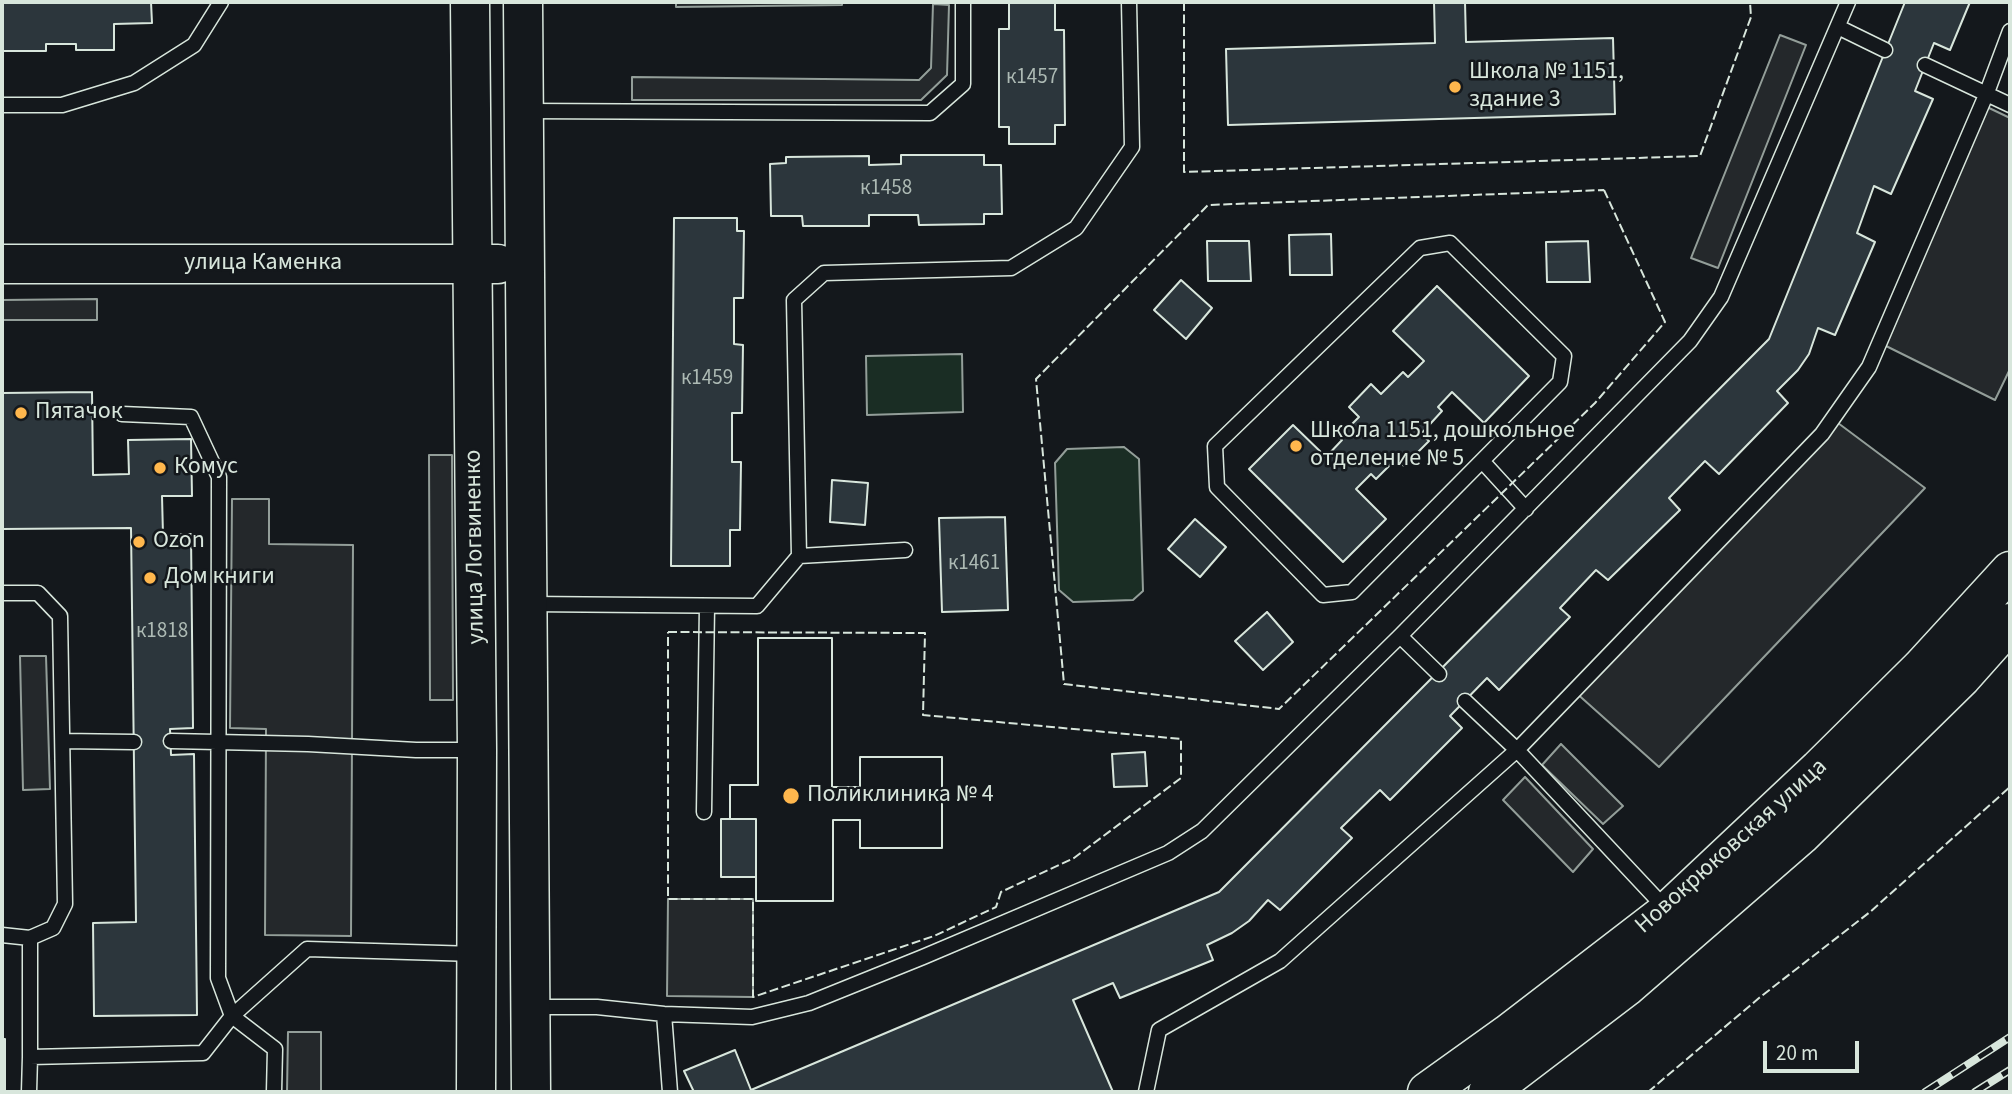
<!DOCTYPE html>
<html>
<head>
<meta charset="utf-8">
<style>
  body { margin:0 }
  #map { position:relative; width:2012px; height:1094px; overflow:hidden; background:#14181c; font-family:"Source Sans 3",sans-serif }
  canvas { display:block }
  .frame { position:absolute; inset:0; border:4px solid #d8e6dc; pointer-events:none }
  .scale { position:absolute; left:1763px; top:1041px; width:96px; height:32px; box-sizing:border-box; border:4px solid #d8e6dc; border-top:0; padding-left:9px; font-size:21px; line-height:24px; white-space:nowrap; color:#d8e6dc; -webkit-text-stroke:5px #14181c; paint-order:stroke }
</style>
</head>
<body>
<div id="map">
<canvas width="2012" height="1094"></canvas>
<div class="frame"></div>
<div class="scale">20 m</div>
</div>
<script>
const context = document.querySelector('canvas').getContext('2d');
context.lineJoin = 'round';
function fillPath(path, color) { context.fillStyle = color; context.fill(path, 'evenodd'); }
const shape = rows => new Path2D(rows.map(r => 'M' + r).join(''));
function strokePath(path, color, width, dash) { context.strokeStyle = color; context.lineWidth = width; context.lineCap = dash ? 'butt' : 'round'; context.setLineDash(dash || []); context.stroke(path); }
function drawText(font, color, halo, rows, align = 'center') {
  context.font = font + ' "Source Sans 3",sans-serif'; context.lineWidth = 5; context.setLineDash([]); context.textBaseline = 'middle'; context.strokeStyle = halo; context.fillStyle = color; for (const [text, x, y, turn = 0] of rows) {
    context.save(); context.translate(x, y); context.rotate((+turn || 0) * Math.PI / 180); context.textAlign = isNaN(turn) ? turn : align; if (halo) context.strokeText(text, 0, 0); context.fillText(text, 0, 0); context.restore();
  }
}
const green = shape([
  [962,354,963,412,867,415,866,356,962,354],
  [1124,447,1139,459,1143,591,1133,600,1073,602,1059,590,1055,463,1067,449,1124,447]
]);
fillPath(green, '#1a2d24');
strokePath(green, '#939e99', 2);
const parking = shape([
  [676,2,842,2,842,5,676,7,676,2],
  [933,4,949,5,947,75,921,100,632,100,632,77,919,80,931,68,933,4],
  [1780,35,1806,45,1718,268,1691,258,1780,35],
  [1987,107,2010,118,2010,369,1995,400,1882,344,1987,107],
  [97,299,97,320,2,320,2,300,97,299],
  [1834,420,1925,488,1659,767,1574,691,1834,420],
  [429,455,452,455,453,700,430,700,429,455],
  [232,499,269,499,269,544,353,545,351,936,265,935,266,729,230,728,232,499],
  [20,656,46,656,50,789,23,790,20,656],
  [1561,744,1623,806,1603,824,1542,765,1561,744],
  [1525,777,1593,849,1573,872,1503,800,1525,777],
  [668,899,753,899,753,997,667,996,668,899],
  [288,1032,321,1032,321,1092,287,1092,288,1032]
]);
fillPath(parking, '#24282b');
strokePath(parking, '#939e99', 2);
const building = shape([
  [2,2,151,2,152,23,114,24,114,50,76,50,76,44,46,44,46,51,2,51,2,2],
  [1009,2,1055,2,1055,30,1064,30,1065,125,1055,125,1055,144,1009,144,1009,127,999,127,999,29,1009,29,1009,2],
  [1434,2,1465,2,1466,42,1613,38,1615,114,1228,125,1226,49,1435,43,1434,2],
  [1905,2,1970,2,1950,50,1934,43,1915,91,1933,99,1891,194,1874,186,1857,233,1875,242,1835,335,1818,328,1809,354,1798,370,1777,391,1788,403,1719,474,1705,461,1669,498,1680,510,1608,580,1596,570,1560,608,1570,617,1499,690,1487,678,1450,716,1462,728,1390,800,1380,790,1341,828,1352,838,1280,910,1268,900,1249,921,1232,933,1207,945,1213,960,1120,998,1113,983,1073,1000,1113,1092,694,1092,684,1071,735,1050,751,1090,1219,892,1769,339,1905,2],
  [901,155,984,155,984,165,1001,165,1002,214,984,214,984,224,919,225,918,215,869,215,869,226,803,226,802,216,771,216,770,164,786,163,786,157,869,156,869,165,901,164,901,155],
  [674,218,737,218,737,231,744,231,743,298,734,298,734,344,743,345,742,413,732,413,732,462,741,462,740,530,730,530,730,566,671,566,674,218],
  [1331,234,1332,275,1290,275,1289,235,1331,234],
  [1207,241,1249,241,1251,281,1208,281,1207,241],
  [1588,241,1590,282,1547,282,1546,242,1588,241],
  [1181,280,1212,308,1186,339,1154,310,1181,280],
  [1437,286,1529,376,1484,423,1452,392,1438,407,1442,411,1421,434,1429,441,1404,466,1396,459,1376,479,1371,474,1356,489,1386,519,1343,562,1249,469,1293,425,1326,457,1342,440,1339,437,1359,417,1349,407,1371,384,1381,394,1403,372,1408,377,1424,361,1393,331,1437,286],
  [92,392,93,475,129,474,128,440,191,439,192,496,162,496,163,535,191,534,193,728,170,729,171,755,194,754,197,1015,94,1016,93,923,136,922,131,528,2,529,2,393,92,392],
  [832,480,868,483,865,525,830,522,832,480],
  [1005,517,1008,610,942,612,939,518,1005,517],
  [1195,519,1226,547,1200,577,1168,549,1195,519],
  [1267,612,1293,642,1263,670,1235,641,1267,612],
  [758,638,832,638,832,787,860,787,860,757,942,757,942,848,860,848,860,820,833,820,833,901,756,901,756,819,730,819,730,785,758,785,758,638],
  [758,638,832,638,832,787,860,787,860,757,942,757,942,848,860,848,860,820,833,820,833,901,756,901,756,877,721,877,721,819,730,819,730,785,758,785,758,638],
  [1145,752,1147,786,1114,787,1112,754,1145,752],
  [2,1039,5,1039,5,1092,2,1092,2,1039]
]);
fillPath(building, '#2c363c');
strokePath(building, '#d8e6dc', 2);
const service = shape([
  [1838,27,1885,50],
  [1925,65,2010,105],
  [2,105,62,105,134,83,194,45,221,2],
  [525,111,930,113,963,84,963,2],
  [1450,243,1564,356,1560,382,1352,592,1323,595,1217,487,1215,446,1420,248,1450,243],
  [122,414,191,417,219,477,218,978,232,1016,275,1049,274,1092],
  [1483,462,1526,509],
  [799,556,905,550],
  [2,593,38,593,60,616,65,904,53,928,30,938,2,935],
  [528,604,757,606,799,556,794,300,824,273,1011,268,1076,228,1132,147,1129,2],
  [1400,636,1439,674],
  [1465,701,1517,750,1668,911],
  [63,741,134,742],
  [171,741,308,744,416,750,477,750],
  [704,812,707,606],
  [30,938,30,1057,203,1053,232,1016,307,949,475,954],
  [532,1007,597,1007,664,1014,752,1017,809,1003,923,957,1168,853,1202,831,1400,636,1690,341,1721,297,1848,2],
  [664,1014,670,1092],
  [29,1092,30,1057],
  [1146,1092,1159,1030,1280,961,1517,750,1822,434,1869,367,1986,95,2010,31]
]);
const secondary = shape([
  [470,2,477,750,476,1092],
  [523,2,531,1092],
  [2,264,498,264],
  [1427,1092,1508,1034,1668,911,1819,769,1921,668,2010,571],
  [1488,1092,1626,987,1801,835,1962,677,2010,623]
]);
strokePath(service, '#d8e6dc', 17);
strokePath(secondary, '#d8e6dc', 41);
strokePath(service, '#14181c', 14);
strokePath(secondary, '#14181c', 38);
const rail = shape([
  [1925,1092,2010,1037],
  [1975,1092,2010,1070]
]);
strokePath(rail, '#d8e6dc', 8);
strokePath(rail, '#14181c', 5, [16]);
strokePath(shape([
  [1184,2,1184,172,1700,156,1751,17,1750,2],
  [1604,190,1665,322,1595,403,1279,709,1064,684,1036,379,1208,205,1604,190],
  [668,632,925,633,923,715,1181,739,1181,778,1074,858,1001,892,996,907,934,936,753,997,753,899,668,899,668,632],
  [1648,1092,1759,998,1870,912,2010,787]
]), '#d8e6dc', 2, [9, 3.5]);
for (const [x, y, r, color] of [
  [1455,87,7,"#ffb74d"],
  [21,413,7,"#ffb74d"],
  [1296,446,7,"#ffb74d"],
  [160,468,7,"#ffb74d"],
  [139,542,7,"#ffb74d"],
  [150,578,7,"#ffb74d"],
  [791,796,9,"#ffb74d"]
]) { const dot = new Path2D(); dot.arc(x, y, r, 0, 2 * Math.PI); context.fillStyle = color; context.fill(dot); strokePath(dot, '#14181c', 2.5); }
drawText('21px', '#adbab4', null, [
  ["к1457",1032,78],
  ["к1458",886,189],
  ["к1459",707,379],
  ["к1461",974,564],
  ["к1818",162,632]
]);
drawText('24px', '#d8e6dc', '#14181c', [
  ["Школа № 1151,",1469,73],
  ["здание 3",1469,101],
  ["Пятачок",35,413],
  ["Школа 1151, дошкольное",1310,432],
  ["отделение № 5",1310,460],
  ["Комус",174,468],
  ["Ozon",153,542],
  ["Дом книги",164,578],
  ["Поликлиника № 4",807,796]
], 'left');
drawText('24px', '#d8e6dc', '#14181c', [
  ["улица Каменка",263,264],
  ["улица Логвиненко",476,547,-91],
  ["Новокрюковская улица",1732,847,-42]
]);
</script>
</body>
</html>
